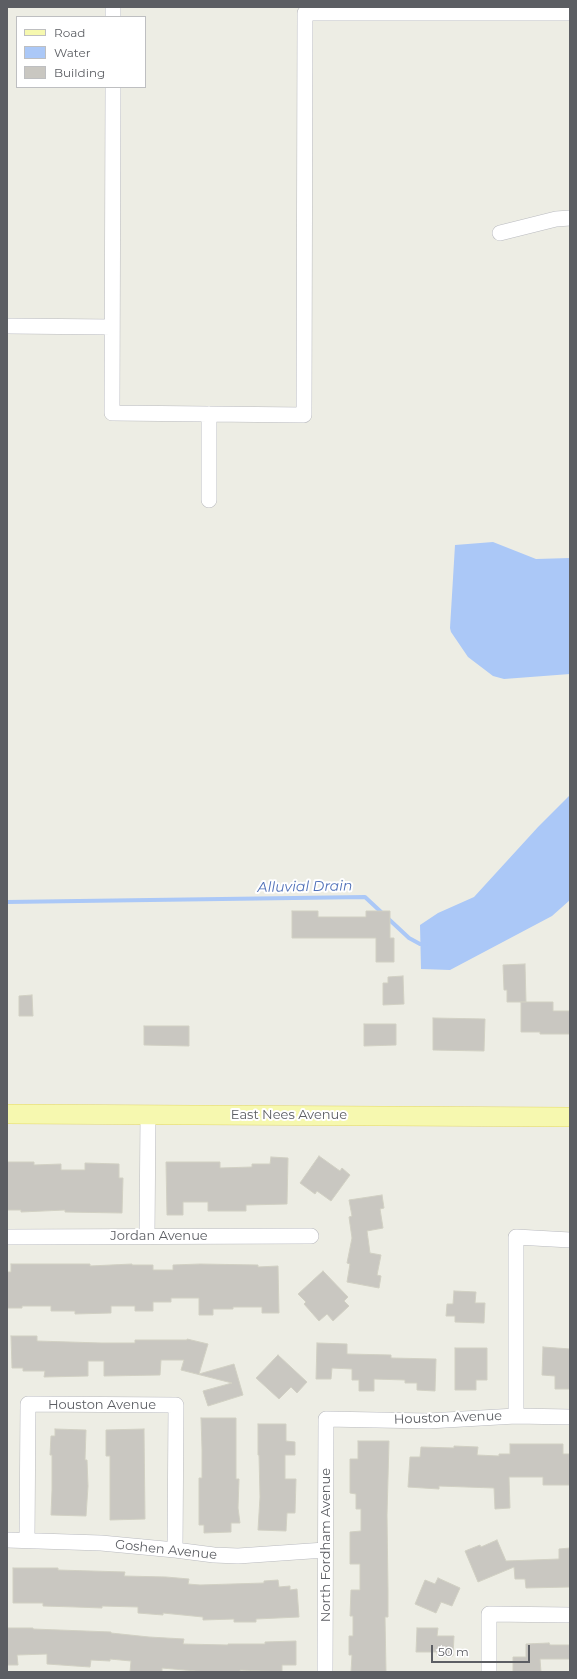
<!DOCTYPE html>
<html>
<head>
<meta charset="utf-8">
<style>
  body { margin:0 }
  #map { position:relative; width:577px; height:1679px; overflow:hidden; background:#edede4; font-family:Montserrat,sans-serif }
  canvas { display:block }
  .frame { position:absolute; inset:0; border:8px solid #5c5e63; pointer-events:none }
  .legend { position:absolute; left:16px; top:16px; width:130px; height:72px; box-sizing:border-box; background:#fff; border:1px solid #bebfc1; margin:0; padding:5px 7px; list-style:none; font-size:12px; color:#5c5e63 }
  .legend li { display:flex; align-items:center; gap:8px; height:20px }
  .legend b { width:20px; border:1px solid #bebfc1 }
  .scale { position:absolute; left:431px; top:1645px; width:99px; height:18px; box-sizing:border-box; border:2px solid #5c5e63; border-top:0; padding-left:5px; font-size:12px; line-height:14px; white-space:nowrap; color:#5c5e63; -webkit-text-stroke:3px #fff; paint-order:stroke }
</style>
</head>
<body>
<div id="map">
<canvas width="577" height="1679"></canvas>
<div class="frame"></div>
<ul class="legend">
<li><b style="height:5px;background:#f6f8af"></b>Road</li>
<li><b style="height:11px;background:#abc8f7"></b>Water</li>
<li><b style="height:11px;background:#c9c7c1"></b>Building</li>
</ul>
<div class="scale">50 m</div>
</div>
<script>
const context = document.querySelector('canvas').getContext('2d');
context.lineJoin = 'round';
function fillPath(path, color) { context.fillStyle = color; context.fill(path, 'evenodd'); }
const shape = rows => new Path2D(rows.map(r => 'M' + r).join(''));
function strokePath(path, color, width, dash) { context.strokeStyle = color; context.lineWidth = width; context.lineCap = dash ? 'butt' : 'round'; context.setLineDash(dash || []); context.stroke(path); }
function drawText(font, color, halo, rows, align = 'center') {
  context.font = font + ' Montserrat,sans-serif'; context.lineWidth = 4; context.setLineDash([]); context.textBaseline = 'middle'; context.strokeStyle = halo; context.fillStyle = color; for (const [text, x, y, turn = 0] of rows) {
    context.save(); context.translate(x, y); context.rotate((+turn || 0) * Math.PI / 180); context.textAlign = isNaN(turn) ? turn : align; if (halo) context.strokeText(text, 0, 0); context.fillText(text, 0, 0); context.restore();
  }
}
fillPath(shape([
  [493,542,536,559,570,558,570,674,504,679,493,676,468,657,451,632,450,628,455,545],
  [570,795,570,900,552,916,450,970,421,969,420,925,438,913,474,897,538,827]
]), '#abc8f7');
strokePath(shape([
  [7,902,365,897,409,938,420,944,426,944]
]), '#abc8f7', 4);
const building = shape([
  [292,911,318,911,318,917,366,917,366,911,390,911,390,938,394,938,394,962,376,962,376,938,292,938,292,911],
  [525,964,526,1002,507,1002,507,990,504,990,503,965,525,964],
  [403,976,404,1004,383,1005,383,983,388,983,388,977,403,976],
  [32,995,33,1016,19,1016,19,996,32,995],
  [521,1002,553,1002,553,1011,570,1011,570,1034,540,1034,540,1032,521,1032,521,1002],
  [433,1018,485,1019,484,1051,433,1050,433,1018],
  [364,1024,396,1024,396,1045,364,1046,364,1024],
  [144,1026,189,1026,189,1046,144,1045,144,1026],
  [319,1156,340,1171,342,1168,350,1175,331,1201,317,1191,315,1194,300,1183,319,1156],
  [271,1157,288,1158,287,1204,246,1205,246,1211,208,1211,208,1202,183,1202,183,1215,167,1215,166,1162,220,1162,220,1168,252,1167,252,1164,270,1164,271,1157],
  [7,1162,34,1162,34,1165,61,1164,61,1170,85,1170,85,1163,119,1164,119,1178,123,1178,122,1213,65,1212,65,1210,21,1212,21,1210,7,1210,7,1162],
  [382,1195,384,1208,380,1209,383,1228,367,1231,370,1253,381,1255,377,1275,381,1276,379,1288,347,1282,350,1264,347,1263,352,1238,349,1217,352,1216,349,1200,382,1195],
  [11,1264,90,1264,90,1266,132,1264,132,1265,153,1265,153,1270,173,1270,173,1265,200,1264,258,1265,258,1267,278,1266,279,1313,262,1313,262,1307,233,1307,233,1309,213,1309,213,1315,199,1315,199,1298,171,1298,171,1302,153,1302,153,1311,135,1311,135,1306,111,1306,111,1313,75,1314,75,1311,51,1311,51,1306,22,1306,22,1308,7,1308,7,1272,11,1272,11,1264],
  [323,1271,348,1297,344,1301,349,1306,333,1321,327,1314,319,1321,304,1304,306,1302,298,1294,323,1271],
  [454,1291,476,1292,475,1303,485,1303,484,1323,455,1322,455,1316,446,1316,447,1304,453,1304,454,1291],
  [11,1336,37,1336,37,1341,101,1343,135,1343,135,1340,187,1340,187,1339,208,1344,199,1374,234,1364,243,1395,208,1406,203,1391,232,1383,181,1370,184,1360,161,1360,160,1375,104,1376,104,1361,88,1361,88,1376,44,1377,45,1371,23,1371,23,1368,12,1368,11,1336],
  [317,1343,347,1344,347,1354,391,1355,391,1358,436,1359,435,1391,417,1390,417,1383,405,1383,405,1380,374,1379,374,1391,359,1391,359,1380,352,1380,352,1369,332,1368,331,1379,316,1379,317,1343],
  [543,1347,570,1349,570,1389,555,1389,555,1376,542,1375,543,1347],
  [455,1348,487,1348,487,1380,476,1380,476,1390,455,1390,455,1348],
  [278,1355,307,1382,297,1393,291,1387,279,1399,256,1378,278,1355],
  [201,1418,236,1418,236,1479,239,1479,238,1508,240,1523,231,1523,231,1532,204,1533,204,1525,199,1525,199,1478,202,1478,202,1449,201,1418],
  [258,1424,286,1424,286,1441,295,1442,295,1455,285,1455,285,1479,296,1479,295,1513,287,1513,286,1531,258,1530,260,1497,259,1455,258,1455,258,1424],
  [55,1429,86,1430,85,1460,87,1460,88,1486,86,1516,51,1515,52,1490,52,1455,50,1455,51,1436,55,1436,55,1429],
  [144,1429,145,1519,110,1520,110,1456,106,1456,106,1430,144,1429],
  [358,1441,389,1441,387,1515,388,1591,388,1617,385,1617,386,1672,351,1672,352,1655,349,1655,349,1636,353,1636,353,1616,350,1616,351,1590,360,1590,360,1564,350,1564,350,1532,361,1531,361,1509,356,1509,356,1494,350,1493,350,1459,358,1459,358,1441],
  [510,1444,563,1444,563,1454,570,1454,570,1485,543,1485,543,1477,509,1477,510,1508,495,1509,494,1488,439,1486,439,1489,408,1487,410,1457,420,1457,421,1447,454,1448,454,1446,478,1447,477,1455,499,1456,499,1454,510,1454,510,1444],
  [497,1540,506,1561,559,1559,559,1549,570,1548,570,1587,526,1588,525,1579,515,1579,514,1567,478,1582,465,1551,480,1545,481,1547,497,1540],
  [13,1568,58,1568,58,1570,125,1572,124,1576,166,1577,189,1579,188,1584,200,1585,264,1583,264,1581,278,1580,279,1587,290,1586,290,1590,297,1589,299,1617,256,1619,256,1622,234,1622,234,1619,203,1620,203,1617,163,1613,163,1615,138,1613,138,1607,102,1606,102,1608,76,1607,43,1606,43,1603,13,1603,13,1568],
  [438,1578,460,1588,452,1606,441,1602,436,1613,415,1604,425,1580,435,1584,438,1578],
  [7,1628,33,1628,33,1629,111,1632,111,1633,149,1637,184,1639,183,1644,228,1645,228,1644,265,1644,265,1642,296,1641,296,1665,282,1665,282,1672,240,1670,240,1672,207,1672,162,1668,162,1672,130,1672,131,1661,110,1659,110,1661,91,1660,90,1667,47,1664,47,1654,17,1655,18,1665,7,1665,7,1628],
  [417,1628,438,1628,437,1636,454,1636,453,1656,437,1656,437,1652,416,1652,417,1628],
  [549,1643,550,1645,570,1645,570,1659,540,1659,541,1672,513,1672,513,1657,526,1657,526,1644,549,1643]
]);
fillPath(building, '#c9c7c1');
strokePath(building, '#d1d0c3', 1);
const minor = shape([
  [113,17,113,7],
  [113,87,112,413,304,415,305,13,570,13],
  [500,233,556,219,570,218],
  [7,326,112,327],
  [209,500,209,414],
  [147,1236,148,1114],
  [7,1237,311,1236],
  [516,1416,516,1237,570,1240],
  [7,1540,101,1543,175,1550,214,1555,238,1556,325,1550],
  [27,1540,28,1404,176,1405,175,1550],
  [325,1672,326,1419,428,1421,516,1416,570,1417],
  [489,1672,489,1614,570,1615]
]);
const major = shape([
  [7,1114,570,1117]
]);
strokePath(minor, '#b9babf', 16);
strokePath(major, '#e4d866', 20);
strokePath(minor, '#fff', 15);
strokePath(major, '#f6f8af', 19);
drawText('13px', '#5c5e63', '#fff', [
  ["East Nees Avenue",289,1115],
  ["Jordan Avenue",159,1236],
  ["Houston Avenue",102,1405],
  ["Houston Avenue",448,1418,-2],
  ["North Fordham Avenue",326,1545,-90],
  ["Goshen Avenue",166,1550,6]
]);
drawText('italic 14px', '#4f70b8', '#fff', [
  ["Alluvial Drain",305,887,-1]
]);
</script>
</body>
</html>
